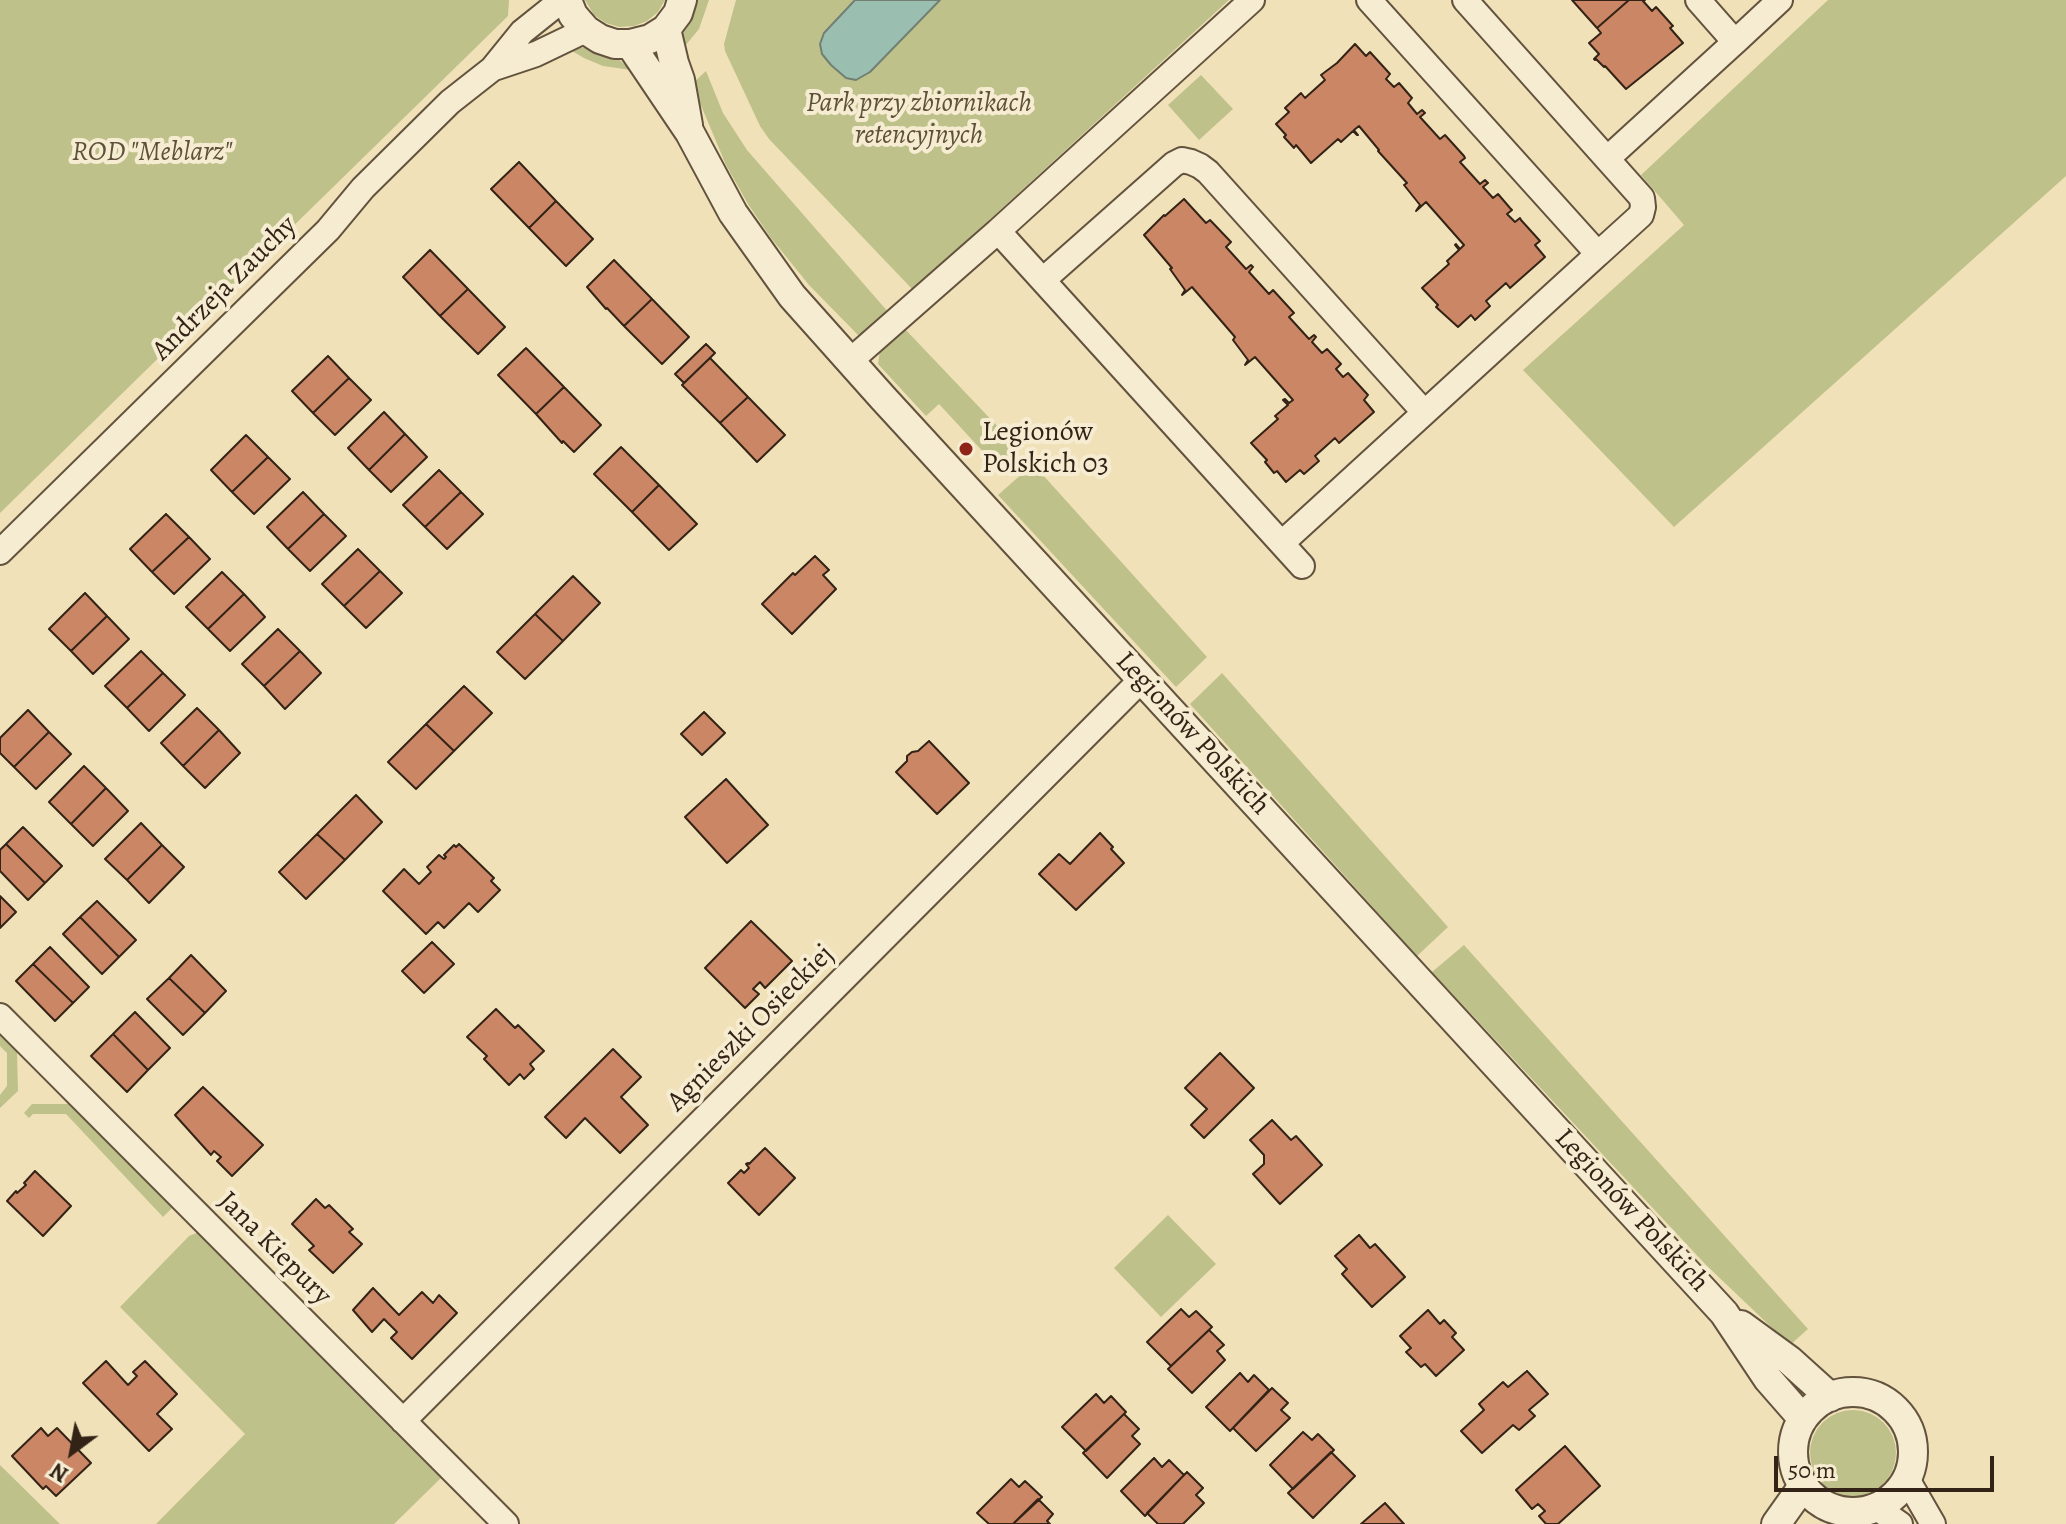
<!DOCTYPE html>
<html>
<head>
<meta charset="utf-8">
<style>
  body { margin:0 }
  #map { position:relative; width:2066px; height:1524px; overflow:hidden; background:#f0e1b8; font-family:Alegreya,serif }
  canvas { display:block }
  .north { position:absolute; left:32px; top:1412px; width:80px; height:80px; -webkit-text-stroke:6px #f5ecd1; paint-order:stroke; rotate:212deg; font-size:22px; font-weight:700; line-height:32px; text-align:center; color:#332316 }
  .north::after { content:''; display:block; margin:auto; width:28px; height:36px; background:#332316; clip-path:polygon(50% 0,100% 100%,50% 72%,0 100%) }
  .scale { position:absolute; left:1774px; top:1456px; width:220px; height:36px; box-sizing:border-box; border:4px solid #332316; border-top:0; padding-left:10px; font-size:24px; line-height:28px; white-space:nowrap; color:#332316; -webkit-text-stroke:6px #f5ecd1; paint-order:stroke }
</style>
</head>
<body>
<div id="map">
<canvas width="2066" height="1524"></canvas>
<div class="north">N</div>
<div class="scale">50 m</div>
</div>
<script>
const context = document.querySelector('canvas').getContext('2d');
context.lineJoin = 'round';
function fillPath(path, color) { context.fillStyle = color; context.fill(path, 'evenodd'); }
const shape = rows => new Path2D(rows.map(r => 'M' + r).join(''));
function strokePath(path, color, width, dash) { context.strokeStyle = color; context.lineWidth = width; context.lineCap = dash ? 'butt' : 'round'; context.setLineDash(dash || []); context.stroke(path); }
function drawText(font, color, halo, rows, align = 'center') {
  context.font = font + ' Alegreya,serif'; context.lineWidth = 8; context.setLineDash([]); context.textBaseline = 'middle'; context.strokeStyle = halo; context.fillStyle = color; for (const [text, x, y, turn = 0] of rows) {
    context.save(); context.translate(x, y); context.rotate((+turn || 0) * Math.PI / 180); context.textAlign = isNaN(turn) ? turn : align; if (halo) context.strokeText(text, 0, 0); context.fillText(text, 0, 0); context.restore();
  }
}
fillPath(shape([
  [0,0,509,0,508,16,0,513],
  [585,0,665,0,658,12,647,21,634,26,619,27,606,23,594,15],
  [694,0,709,0,699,29,681,51,682,28],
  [736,0,1229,0,913,290,769,139,760,126,725,51,724,44],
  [1828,0,2066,0,2066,176,1674,527,1523,370,1684,225,1641,175],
  [573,47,600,49,615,56,631,70,603,66,584,58,567,48],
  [706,71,723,113,747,150,889,313,863,336,858,335,809,285,771,238,748,204,726,165,692,84],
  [1201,75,1233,109,1199,140,1168,105],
  [904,328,1019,449,999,469,939,404,926,416,878,364,880,350],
  [1033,464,1207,657,1176,687,998,495],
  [1222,673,1448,927,1417,956,1190,704],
  [1464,945,1808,1329,1790,1345,1706,1265,1432,972],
  [0,1034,17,1051,18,1091,0,1108,0,1095,7,1086,7,1053,0,1046],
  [32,1104,72,1104,172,1208,163,1217,66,1114,33,1114,29,1118,24,1113],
  [1168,1215,1216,1264,1161,1317,1114,1268],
  [199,1232,441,1478,394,1524,156,1524,245,1434,120,1307,189,1236],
  '1810 1453a43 43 0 1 1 86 0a43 43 0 1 1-86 0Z',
  [0,1465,60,1524,0,1524]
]), '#bfc18b');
const water = shape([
  [855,0,940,0,870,72,856,80,846,78,831,65,822,54,820,44,824,33,855,0]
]);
fillPath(water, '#9abeb0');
strokePath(water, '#718072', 2);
const building = shape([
  [1572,0,1629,0,1597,28,1572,0],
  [1629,0,1645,0,1643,1,1652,11,1656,7,1673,26,1670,28,1683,43,1626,89,1605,66,1604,67,1596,59,1595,60,1594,59,1599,54,1589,43,1601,33,1597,28,1629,0],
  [1355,44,1366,56,1370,52,1390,74,1386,79,1394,87,1399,83,1412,98,1408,103,1417,114,1422,110,1425,113,1420,117,1440,139,1445,135,1464,156,1465,158,1460,162,1480,184,1485,180,1488,183,1483,187,1493,198,1498,194,1510,208,1512,210,1507,214,1515,222,1520,218,1521,220,1540,241,1535,245,1545,257,1510,288,1506,283,1486,301,1490,306,1475,320,1471,315,1458,327,1436,307,1438,305,1422,288,1449,264,1447,261,1459,250,1455,245,1456,244,1460,249,1464,245,1426,202,1416,211,1420,205,1404,185,1407,183,1378,151,1379,150,1359,126,1354,130,1358,135,1357,135,1353,131,1341,142,1338,139,1311,163,1296,145,1294,148,1284,137,1286,135,1276,124,1289,112,1285,108,1301,93,1305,98,1325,80,1321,75,1337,63,1355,44],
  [519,162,556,201,529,228,491,189,519,162],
  [1184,199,1206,223,1210,220,1231,242,1226,247,1246,269,1251,265,1253,267,1249,272,1269,294,1273,290,1294,313,1289,317,1309,339,1314,335,1316,337,1312,342,1322,353,1327,349,1341,364,1336,369,1343,377,1348,373,1368,395,1364,400,1374,412,1339,443,1335,438,1315,456,1319,461,1304,474,1300,470,1286,482,1277,471,1274,473,1265,462,1267,460,1251,443,1278,419,1275,416,1288,405,1283,400,1285,399,1289,403,1293,400,1255,357,1245,365,1248,360,1233,340,1235,337,1192,287,1182,295,1185,290,1170,269,1172,268,1144,235,1164,215,1165,216,1184,199],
  [556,201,593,239,566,266,529,228,556,201],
  [430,250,468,289,440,316,403,277,430,250],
  [614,260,652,299,624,326,607,308,606,309,587,287,614,260],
  [468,289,505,327,478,354,440,316,468,289],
  [652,299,689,337,662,364,624,326,652,299],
  [706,344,715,353,684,383,675,374,706,344],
  [526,348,564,387,536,414,498,375,526,348],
  [328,356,349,378,313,413,292,391,328,356],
  [710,358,748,397,720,423,682,385,710,358],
  [349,378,371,400,335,435,313,413,349,378],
  [564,387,601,425,574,452,563,441,562,443,536,414,564,387],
  [748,397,785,435,757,462,720,423,748,397],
  [384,412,405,434,369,470,348,448,384,412],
  [405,434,427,457,391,492,369,470,405,434],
  [246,435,268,457,232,492,211,470,246,435],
  [621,447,659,485,632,512,594,474,621,447],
  [268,457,290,479,254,514,232,492,268,457],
  [439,470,461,492,425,527,403,505,439,470],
  [659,485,697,524,669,550,632,512,659,485],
  [303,492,324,514,288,549,267,527,303,492],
  [461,492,483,514,447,549,425,527,461,492],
  [166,514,189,537,152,572,130,549,166,514],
  [324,514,346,536,310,571,288,549,324,514],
  [189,537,210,559,174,594,152,572,189,537],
  [358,549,380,571,344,606,322,584,358,549],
  [815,556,829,570,823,575,836,589,792,634,762,604,793,573,795,575,815,556],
  [380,571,402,593,366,628,344,606,380,571],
  [222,572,244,594,208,629,186,607,222,572],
  [573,576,600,603,563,641,535,614,573,576],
  [85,593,107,616,71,651,49,629,85,593],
  [244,594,265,617,230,651,208,629,244,594],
  [535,614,563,641,525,679,497,652,535,614],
  [107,616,129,639,93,674,71,651,107,616],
  [278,629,300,651,264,686,242,664,278,629],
  [141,651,163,673,127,708,105,686,141,651],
  [300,651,321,673,285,709,264,686,300,651],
  [163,673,185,695,149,731,127,708,163,673],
  [464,686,492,713,454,751,426,724,464,686],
  [197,708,219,730,183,766,161,743,197,708],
  [28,710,49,732,14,767,0,753,0,738,28,710],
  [704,712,725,733,702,755,681,734,704,712],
  [426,724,454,751,416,789,388,762,426,724],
  [219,730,240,753,205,788,183,766,219,730],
  [49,732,71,754,36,789,14,767,49,732],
  [929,741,969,783,937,814,896,772,907,761,907,756,912,752,918,751,929,741],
  [84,766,106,788,71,824,49,802,84,766],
  [726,779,768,825,727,863,685,817,726,779],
  [106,788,128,811,93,846,71,824,106,788],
  [356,795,382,822,345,860,317,834,356,795],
  [141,823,162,845,127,880,105,859,141,823],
  [23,827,62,866,45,883,6,844,23,827],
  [1100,833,1113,847,1111,849,1124,863,1076,910,1039,874,1059,854,1070,864,1100,833],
  [317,834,345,860,306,899,279,872,317,834],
  [6,844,45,883,28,900,0,871,0,850,6,844],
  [459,844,494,878,491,881,500,890,478,912,469,903,444,928,438,922,426,934,383,891,404,869,419,884,431,872,427,867,439,855,444,859,446,857,444,855,454,845,456,847,459,844],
  [162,845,184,867,149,903,127,880,162,845],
  [0,896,16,912,0,928,0,896],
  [97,901,136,940,119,957,80,917,97,901],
  [80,917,119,957,102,974,63,934,80,917],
  [751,921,792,961,765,988,760,982,753,989,759,994,745,1008,705,968,751,921],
  [432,942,454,964,424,993,402,971,432,942],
  [50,947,89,987,73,1003,33,964,50,947],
  [191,955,226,991,205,1013,169,978,191,955],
  [33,964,73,1003,55,1021,16,981,33,964],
  [169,978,205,1013,183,1035,147,999,169,978],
  [496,1009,515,1028,518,1025,544,1051,530,1064,534,1069,524,1079,520,1074,509,1085,484,1059,487,1056,467,1037,496,1009],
  [135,1012,170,1048,148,1070,113,1034,135,1012],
  [113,1034,148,1070,127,1092,91,1056,113,1034],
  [613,1049,641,1077,621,1097,648,1125,620,1153,585,1118,566,1138,545,1117,613,1049],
  [1220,1053,1254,1088,1204,1138,1191,1125,1207,1109,1185,1088,1220,1053],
  [203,1087,263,1145,232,1176,217,1161,221,1157,214,1151,211,1155,175,1115,203,1087],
  [1272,1120,1291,1140,1296,1136,1322,1165,1280,1204,1253,1174,1264,1164,1264,1155,1250,1140,1272,1120],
  [765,1148,795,1178,759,1215,728,1183,741,1170,744,1173,749,1168,746,1164,748,1163,749,1164,765,1148],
  [35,1171,71,1206,43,1236,7,1201,16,1191,17,1193,26,1185,24,1183,35,1171],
  [316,1199,325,1208,329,1205,353,1229,349,1232,362,1244,333,1273,309,1250,314,1246,292,1224,316,1199],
  [1359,1235,1370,1248,1375,1244,1405,1277,1372,1307,1342,1274,1347,1269,1335,1256,1359,1235],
  [373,1288,399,1315,422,1292,433,1303,439,1295,457,1313,412,1359,391,1338,397,1332,384,1319,372,1332,353,1310,373,1288],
  [1181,1309,1189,1317,1196,1311,1212,1327,1171,1366,1147,1342,1181,1309],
  [1428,1310,1440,1324,1444,1320,1456,1333,1452,1337,1464,1350,1436,1376,1425,1364,1421,1367,1406,1352,1411,1348,1400,1336,1428,1310],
  [1209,1330,1224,1345,1217,1351,1225,1360,1192,1393,1168,1369,1209,1330],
  [106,1361,128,1385,137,1376,133,1372,145,1361,177,1394,157,1414,172,1429,149,1451,83,1383,106,1361],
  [1527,1371,1548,1394,1529,1410,1535,1416,1519,1430,1513,1425,1482,1453,1461,1431,1484,1410,1479,1404,1503,1382,1508,1387,1527,1371],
  [1240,1373,1248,1382,1254,1375,1269,1390,1230,1431,1206,1407,1240,1373],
  [1272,1388,1288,1403,1281,1410,1290,1418,1256,1451,1233,1428,1272,1388],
  [1096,1394,1104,1403,1111,1396,1126,1412,1086,1451,1062,1427,1096,1394],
  [1124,1414,1139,1429,1132,1436,1140,1444,1107,1478,1083,1453,1124,1414],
  [41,1428,48,1436,57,1428,91,1463,56,1496,46,1486,43,1489,12,1456,41,1428],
  [1303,1432,1312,1440,1318,1434,1334,1450,1293,1489,1270,1465,1303,1432],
  [1565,1446,1600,1486,1558,1524,1546,1524,1539,1516,1545,1511,1538,1504,1532,1509,1516,1490,1565,1446],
  [1331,1452,1355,1476,1313,1518,1288,1493,1331,1452],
  [1154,1458,1162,1467,1169,1460,1184,1475,1145,1516,1121,1491,1154,1458],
  [1187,1472,1203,1488,1196,1495,1204,1503,1183,1524,1158,1524,1147,1513,1187,1472],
  [1011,1479,1019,1487,1025,1481,1042,1497,1013,1524,989,1524,977,1513,1011,1479],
  [1038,1499,1053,1514,1047,1521,1050,1524,1013,1524,1038,1499],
  [1385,1503,1404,1524,1361,1524,1385,1503]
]);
fillPath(building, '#ca8665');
strokePath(building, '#332316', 2);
const minor = shape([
  [1465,0,1642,198,1643,207,1641,215,1598,254],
  [1735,42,1780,0],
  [494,68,536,54,586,30],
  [1608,158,1735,42,1698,0],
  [998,231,1252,0],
  [1043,280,1174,164,1182,160,1191,162,1200,166,1208,172,1424,412],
  [850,361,998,231,1302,566],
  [1282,543,1598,254,1369,0],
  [0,552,328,230,363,188,450,102,492,69,522,32,562,0],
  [0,1016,506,1524],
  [403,1421,1142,679],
  [1907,1479,1933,1524],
  [1877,1508,1900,1524]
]);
const tertiary = shape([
  [567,0,573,15,586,30,600,39,615,44,630,44,650,39,666,29,678,13,682,0],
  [666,29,674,63,680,80,688,125],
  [630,44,690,133,733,213,792,296,883,398,1724,1313,1768,1379,1803,1419],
  [1741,1325,1789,1360,1830,1397],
  '1793 1452a60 60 0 1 1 120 0a60 60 0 1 1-120 0Z',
  [1776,1524,1803,1486]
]);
strokePath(minor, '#62523e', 28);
strokePath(tertiary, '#62523e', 32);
strokePath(minor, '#f5ecd1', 24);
strokePath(tertiary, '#f5ecd1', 28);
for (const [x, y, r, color] of [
  [966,449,8,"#8f2418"]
]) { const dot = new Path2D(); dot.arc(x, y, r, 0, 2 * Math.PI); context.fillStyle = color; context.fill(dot); strokePath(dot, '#f5ecd1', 3); }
drawText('italic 28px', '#5d5239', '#f5ecd1', [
  ["Park przy zbiornikach",919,104],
  ["retencyjnych",919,136],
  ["ROD \"Meblarz\"",152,153]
]);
drawText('28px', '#332316', '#f5ecd1', [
  ["Andrzeja Zauchy",225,289,-45],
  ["Legionów Polskich",1192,734,47],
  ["Agnieszki Osieckiej",751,1029,-45],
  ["Legionów Polskich",1631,1211,47],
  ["Jana Kiepury",274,1249,45]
]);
drawText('28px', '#332316', '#f5ecd1', [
  ["Legionów",982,433],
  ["Polskich 03",982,465]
], 'left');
</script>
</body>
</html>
